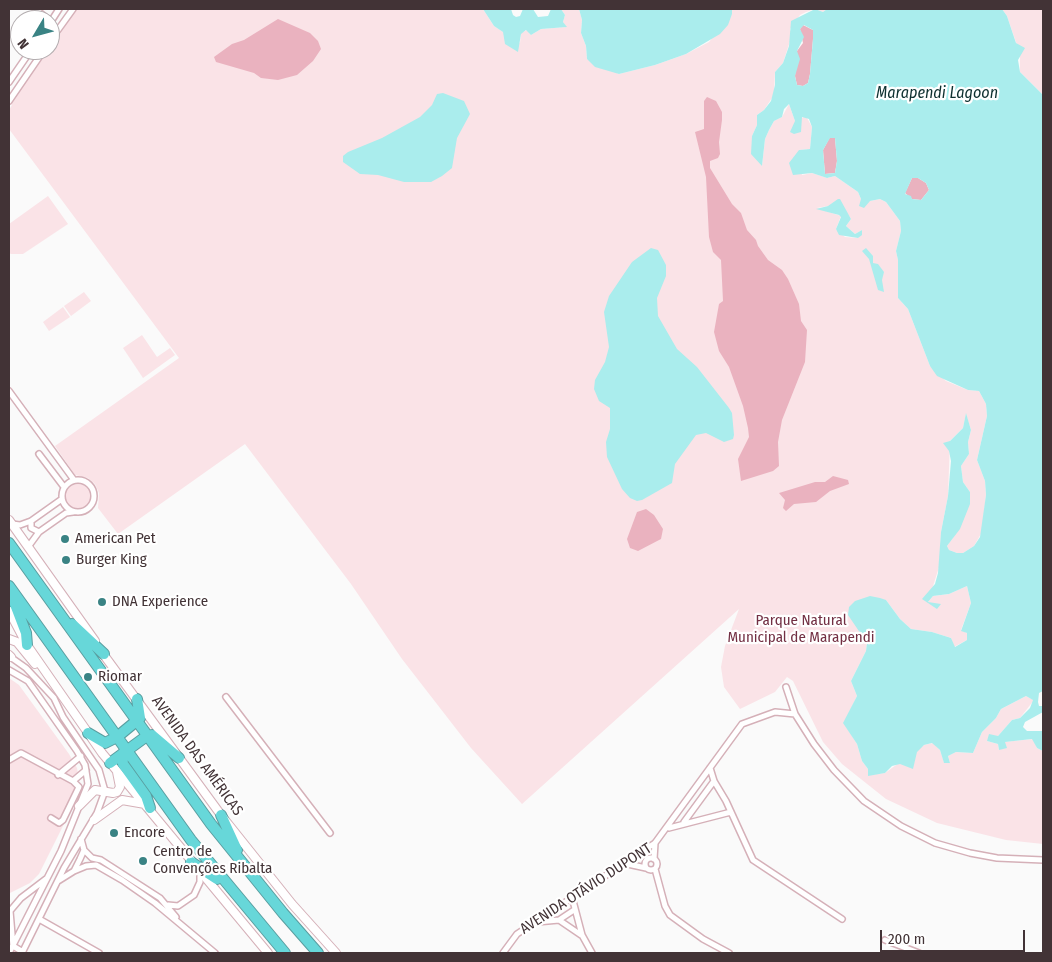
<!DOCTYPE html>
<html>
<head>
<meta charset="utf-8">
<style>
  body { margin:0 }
  #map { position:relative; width:1052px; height:962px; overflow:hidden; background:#fafafa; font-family:"Fira Sans Condensed",sans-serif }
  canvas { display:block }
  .frame { position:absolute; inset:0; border:10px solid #423336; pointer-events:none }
  .north { position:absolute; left:10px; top:10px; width:50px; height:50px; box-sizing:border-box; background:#fff; border:1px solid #b3adaf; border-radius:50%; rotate:233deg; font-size:14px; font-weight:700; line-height:20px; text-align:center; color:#423336 }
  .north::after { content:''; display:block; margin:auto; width:18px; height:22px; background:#3a8384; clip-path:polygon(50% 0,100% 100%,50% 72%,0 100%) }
  .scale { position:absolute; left:880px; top:930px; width:145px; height:22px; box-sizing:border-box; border:2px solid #423336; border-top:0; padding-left:6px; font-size:15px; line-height:18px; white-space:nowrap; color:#423336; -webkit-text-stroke:4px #fff; paint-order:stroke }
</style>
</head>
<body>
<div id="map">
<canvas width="1052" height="962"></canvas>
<div class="frame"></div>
<div class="north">N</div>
<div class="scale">200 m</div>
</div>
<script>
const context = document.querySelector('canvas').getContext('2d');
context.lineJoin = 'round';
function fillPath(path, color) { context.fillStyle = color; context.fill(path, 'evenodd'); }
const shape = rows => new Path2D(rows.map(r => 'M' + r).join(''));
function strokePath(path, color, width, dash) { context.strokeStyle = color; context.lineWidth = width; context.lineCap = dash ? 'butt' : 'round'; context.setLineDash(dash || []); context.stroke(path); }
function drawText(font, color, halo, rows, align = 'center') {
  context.font = font + ' "Fira Sans Condensed",sans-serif'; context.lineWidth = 4.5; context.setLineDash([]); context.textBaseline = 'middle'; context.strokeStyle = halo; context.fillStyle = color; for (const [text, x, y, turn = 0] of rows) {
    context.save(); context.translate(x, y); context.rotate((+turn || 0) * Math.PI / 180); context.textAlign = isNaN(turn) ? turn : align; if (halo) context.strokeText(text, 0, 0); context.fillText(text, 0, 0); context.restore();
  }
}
fillPath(shape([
  [76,9,483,9,494,26,520,43,521,33,527,30,531,35,541,29,566,27,563,22,565,15,561,9,579,9,582,20,581,33,586,46,587,59,619,74,655,65,686,54,709,42,732,14,732,9,827,9,823,12,815,9,806,12,800,15,790,29,792,35,783,63,775,72,774,95,764,110,757,115,757,125,752,136,762,166,765,139,769,130,774,121,782,117,789,104,795,121,806,116,812,127,810,149,799,150,802,175,812,173,827,178,835,176,858,192,861,199,870,201,880,199,886,202,900,221,901,231,896,251,898,260,898,298,908,309,930,366,946,381,968,390,979,391,986,404,987,416,977,460,985,481,986,495,982,532,974,546,963,553,957,553,949,550,947,546,953,538,970,492,963,482,961,466,969,454,968,442,971,430,966,414,963,428,950,441,948,496,941,532,940,564,928,602,933,596,949,594,967,586,971,603,961,630,967,633,967,640,954,647,951,638,932,632,911,629,900,619,886,600,860,630,867,643,866,651,851,681,857,696,844,723,857,744,862,761,868,769,868,775,885,773,924,745,933,743,940,750,944,762,950,763,948,756,956,752,973,753,982,732,996,718,1001,709,1026,696,1034,700,1020,718,1012,720,998,736,987,741,998,744,999,750,1004,742,1033,739,1037,748,1043,751,1043,844,1006,840,937,823,886,799,842,764,823,742,793,681,787,677,775,692,740,709,724,687,721,667,725,646,739,609,522,804,471,748,402,659,351,584,245,444,118,534,98,508,99,493,95,484,88,478,75,475,55,446,179,358,9,129,9,110,12,105,10,103,32,68,34,69,50,50],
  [828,206,844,208,851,219,846,226,855,234,862,230,858,238,845,237,836,229,841,216,817,208],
  [1002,9,1043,9,1043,95,1020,72,1020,54,1007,16],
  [48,196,68,224,23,254,11,254,9,253,9,224],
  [84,292,91,301,71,316,64,306],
  [63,307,70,317,49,331,43,322],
  [142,335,157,357,170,348,175,355,143,378,123,348],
  '65 497a13 13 0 1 1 26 0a13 13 0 1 1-26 0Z',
  [9,678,19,685,69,754,77,768,79,780,76,800,39,874,30,883,10,893]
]), '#fae3e7');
fillPath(shape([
  [278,19,310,33,318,41,321,49,313,61,297,75,278,80,261,78,254,73,216,62,214,57,232,44,244,40],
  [803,25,813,30,813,39,810,74,808,83,803,86,797,85,795,76,797,51,803,43,800,29],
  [707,97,716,101,722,112,722,120,719,142,720,154,718,158,710,161,710,168,732,204,741,213,747,230,756,240,758,246,768,260,782,270,788,279,799,304,801,321,807,330,805,362,782,420,778,442,779,466,773,471,741,481,738,459,749,437,748,428,743,406,729,367,719,351,714,332,719,304,723,301,721,260,713,252,709,237,706,177,695,132,704,129,704,101],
  [830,137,835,138,837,161,835,173,825,174,823,150],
  [912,178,918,178,926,183,929,190,921,200,912,199,905,193],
  [833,476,848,480,849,484,830,491,816,502,794,504,786,511,783,508,785,500,779,493,815,482,825,482],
  [646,509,654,515,663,529,661,539,638,551,630,548,627,539,637,512]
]), '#eab2bf');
fillPath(shape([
  [483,9,511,9,513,15,516,17,520,16,523,9,533,9,538,17,548,16,551,9,561,9,565,15,563,22,567,27,541,29,531,35,526,30,521,34,518,52,505,44,503,32,494,26],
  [579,9,732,9,732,14,728,25,720,34,686,54,655,65,619,74,595,67,587,59,586,46,581,33,582,20],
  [815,9,823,12,827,9,1002,9,1007,16,1016,43,1025,48,1018,60,1020,72,1043,95,1043,691,1039,693,1038,702,1039,706,1043,706,1043,712,1025,722,1023,727,1027,731,1043,731,1043,751,1037,748,1032,739,1005,742,1007,748,999,750,998,744,987,741,989,734,998,736,1012,720,1020,718,1030,708,1033,700,1026,696,1001,709,996,718,982,732,973,753,956,752,948,756,950,763,944,763,940,750,932,743,924,745,917,752,913,769,900,764,892,766,885,773,868,776,868,769,862,761,857,744,843,723,857,696,851,681,866,651,867,643,848,615,849,607,855,601,870,596,880,598,886,600,900,619,911,629,932,632,951,638,955,647,967,640,967,633,961,631,971,603,967,586,949,594,933,596,928,602,941,604,937,609,922,599,935,584,938,573,941,532,948,496,951,461,949,451,943,443,950,441,963,428,966,413,971,430,968,442,969,454,961,466,963,482,970,492,970,504,960,529,947,546,949,550,957,553,963,553,974,546,980,537,986,495,985,481,977,460,987,416,986,404,979,391,968,390,937,376,930,366,908,309,898,298,898,260,896,251,901,231,900,221,886,202,880,199,870,201,864,208,859,206,861,199,858,192,835,176,827,178,812,173,793,175,789,163,799,150,810,149,812,127,809,119,802,117,801,132,794,134,790,132,795,121,789,104,784,109,782,117,774,121,769,130,765,139,762,166,751,154,752,136,757,125,757,115,764,110,771,101,775,85,775,72,783,63,789,46,791,21],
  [804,25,813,30,813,39,810,74,808,83,803,86,797,85,795,76,800,59,797,51,804,37,800,29],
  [830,138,835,138,837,161,835,173,825,174,823,150],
  [912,178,918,178,926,183,929,190,921,200,912,199,911,196,905,194],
  [443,93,464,101,470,114,457,138,452,168,442,176,431,182,404,182,378,175,360,174,343,162,343,156,348,152,382,138,420,117,432,105,437,94],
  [838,199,840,199,851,219,846,226,855,234,862,230,862,235,858,238,839,235,836,229,841,217,839,215,816,209,828,206],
  [651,248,658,250,666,265,666,276,657,298,658,316,677,349,697,367,729,408,732,413,734,435,733,439,724,442,706,433,696,435,675,464,672,483,642,500,637,501,630,498,622,489,607,457,606,442,610,429,610,408,599,401,594,389,595,380,605,362,609,347,604,312,609,296,632,262],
  [866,248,873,256,873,263,878,264,884,272,882,280,884,292,878,290,869,259,862,251]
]), '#aaeded');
const street = shape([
  [35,9,49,20],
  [50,23,59,9],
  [50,41,73,9],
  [9,82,31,50],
  [9,101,44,50],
  [9,391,74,480],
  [39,454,64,487],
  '62 496a16 16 0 1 1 32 0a16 16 0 1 1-32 0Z',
  [31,521,31,528,39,532],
  [12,524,20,525,31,521,62,499],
  [28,547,39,532,66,513,73,512],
  [9,656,26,668,54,698,63,717,99,770,105,791,97,813,64,868,22,953],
  [9,670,28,681,77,751,85,765,88,784,61,851,9,953],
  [786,687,795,714,814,744,834,770,864,801,901,826,935,843,970,853,997,858,1043,860],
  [226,697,330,833],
  [9,760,21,753,73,781,86,770],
  [710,768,714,781,726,801,753,860,842,919],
  [58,775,81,756],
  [51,818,59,823,63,820,79,787,73,781],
  [684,822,714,781],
  [669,828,731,812],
  [84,850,92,858,101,860,160,898,176,917],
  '645 864a6 6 0 1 1 12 0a6 6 0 1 1-12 0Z',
  [654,859,655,843],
  [623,863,646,868],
  [655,869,665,906,670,915,703,939,729,953],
  [74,871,86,866,96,865,122,880,155,903,215,953],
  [58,881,74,871,80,859,84,850,81,839],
  [572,897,582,935,592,953],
  [168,905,178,906,194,895,200,882,200,872],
  [39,919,99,953],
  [559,920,574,910],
  [537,922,559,920,581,935],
  [885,940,919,953],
  [23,952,13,946,10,911,21,898,46,879],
  [503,953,517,934,655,843,742,724,775,712,795,714]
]);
const secondary = shape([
  [9,520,95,641],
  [9,611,27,645,102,753,268,953],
  [9,639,17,642,35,664],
  [101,651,221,815,292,904,336,953],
  [9,655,11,657],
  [79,806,95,790,113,793,117,792,120,787,117,772],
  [94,820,122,800,145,804]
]);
const highway = shape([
  [9,543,211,824,283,913,318,953],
  [9,586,191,840,285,953],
  [13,599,26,633,27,645],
  [72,624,104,654],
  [88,733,105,743,117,737,140,718,137,699],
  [122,754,123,764,146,796,150,808],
  [110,763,144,738,152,735,179,758],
  [221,815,237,850],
  [191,862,217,879]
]);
strokePath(street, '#d5b0b8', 8);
strokePath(secondary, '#d5b0b8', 10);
strokePath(highway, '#5a9ea0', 12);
strokePath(street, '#fff', 5);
strokePath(secondary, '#fff', 8);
strokePath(highway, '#67d7d9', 10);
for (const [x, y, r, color] of [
  [65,539,5,"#3a8384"],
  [66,560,5,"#3a8384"],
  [102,602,5,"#3a8384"],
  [88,677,5,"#3a8384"],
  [114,833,5,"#3a8384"],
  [143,861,5,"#3a8384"]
]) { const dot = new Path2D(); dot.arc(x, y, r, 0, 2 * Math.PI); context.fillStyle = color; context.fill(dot); strokePath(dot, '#fff', 2); }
drawText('15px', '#423336', '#fff', [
  ["American Pet",75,539],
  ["Burger King",76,560],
  ["DNA Experience",112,602],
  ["Riomar",98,677],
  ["Encore",124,833],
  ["Centro de",153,852],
  ["Convenções Ribalta",153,869]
], 'left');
drawText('15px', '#722f43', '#fff', [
  ["Parque Natural",801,621],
  ["Municipal de Marapendi",801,638]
]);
drawText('15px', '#423336', '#fff', [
  ["AVENIDA DAS AMÉRICAS",197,756,54],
  ["AVENIDA OTÁVIO DUPONT",586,889,-33]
]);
drawText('italic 16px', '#0e3030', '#fff', [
  ["Marapendi Lagoon",937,94]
]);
</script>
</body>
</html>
